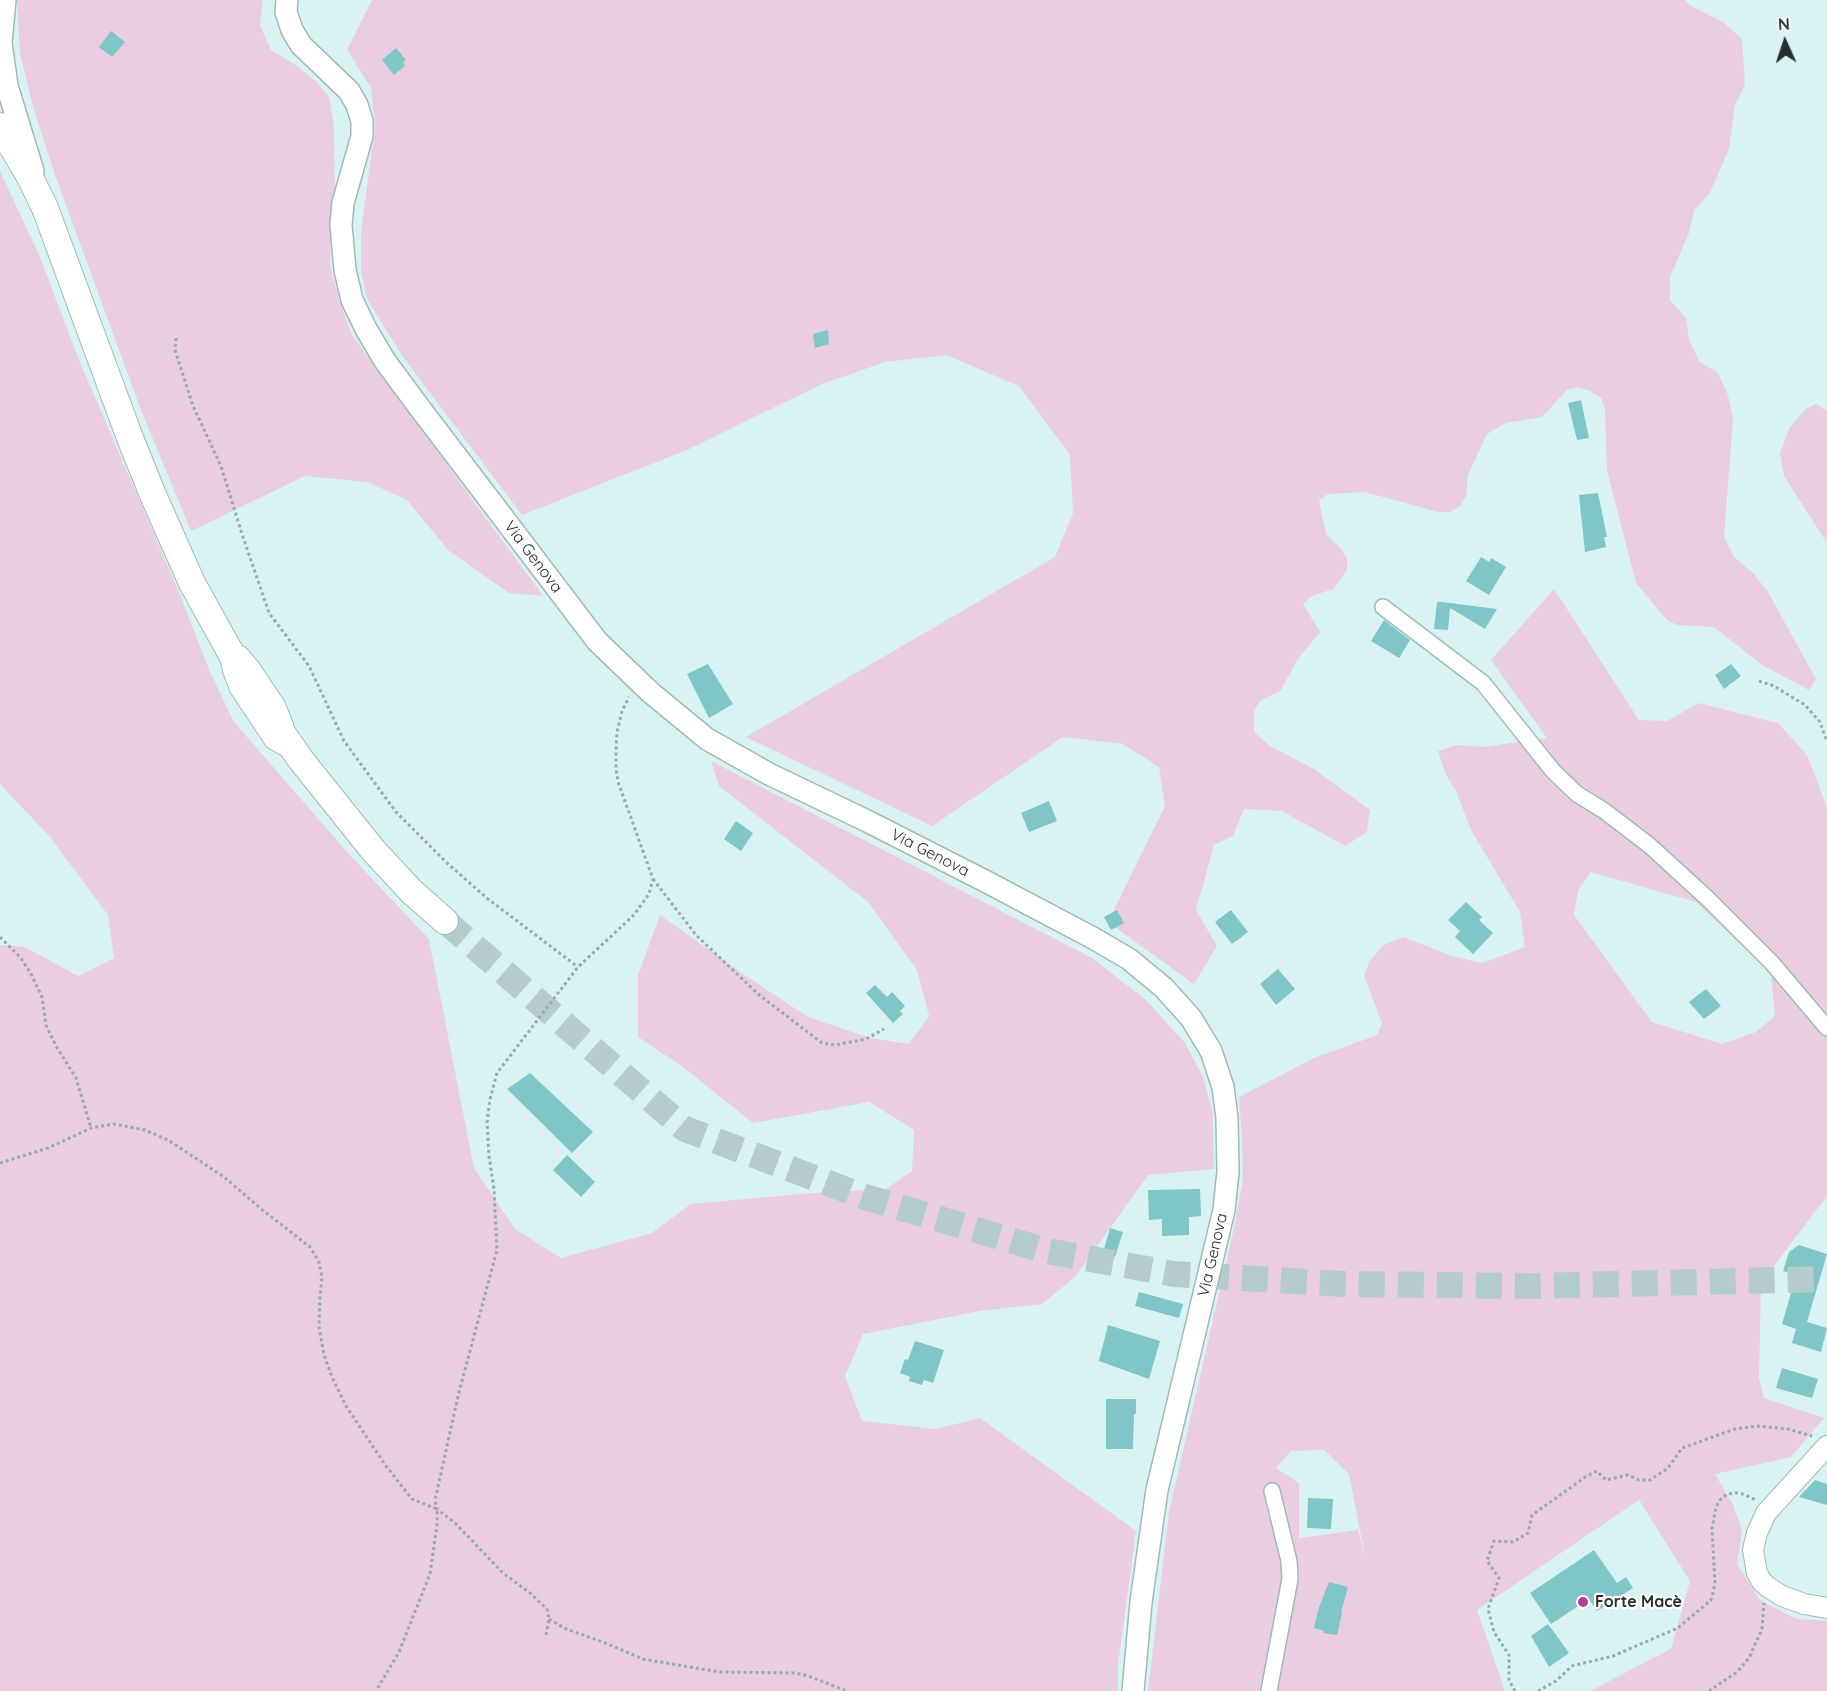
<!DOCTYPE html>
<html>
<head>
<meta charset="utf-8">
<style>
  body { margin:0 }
  #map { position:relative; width:1827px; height:1691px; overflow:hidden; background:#d9f3f3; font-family:Quicksand,sans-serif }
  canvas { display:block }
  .north { position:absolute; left:1755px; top:12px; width:60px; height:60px; -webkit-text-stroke:4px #fff; paint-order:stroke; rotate:357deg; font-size:16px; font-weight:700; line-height:24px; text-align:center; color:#252f2f }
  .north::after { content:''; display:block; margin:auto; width:21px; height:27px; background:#252f2f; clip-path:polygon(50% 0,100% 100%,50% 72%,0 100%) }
</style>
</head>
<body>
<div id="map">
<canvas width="1827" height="1691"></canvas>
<div class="north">N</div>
</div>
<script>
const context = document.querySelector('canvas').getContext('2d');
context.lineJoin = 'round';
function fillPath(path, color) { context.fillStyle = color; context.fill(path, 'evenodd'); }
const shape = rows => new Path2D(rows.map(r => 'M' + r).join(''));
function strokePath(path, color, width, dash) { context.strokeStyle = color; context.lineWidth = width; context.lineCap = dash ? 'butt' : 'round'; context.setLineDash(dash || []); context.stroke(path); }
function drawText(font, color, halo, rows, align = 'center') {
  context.font = font + ' Quicksand,sans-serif'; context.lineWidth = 4.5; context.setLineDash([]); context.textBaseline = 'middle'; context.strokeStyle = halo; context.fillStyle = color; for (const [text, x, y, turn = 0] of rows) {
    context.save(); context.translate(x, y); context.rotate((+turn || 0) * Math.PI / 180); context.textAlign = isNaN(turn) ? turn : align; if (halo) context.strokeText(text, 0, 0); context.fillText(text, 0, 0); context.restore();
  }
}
fillPath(shape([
  [17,0,263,0,260,25,271,50,294,64,317,82,329,97,334,126,335,190,331,233,330,266,340,302,352,335,543,596,509,593,449,551,407,500,367,482,305,476,191,531,141,410,55,175,33,107,20,54],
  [372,0,1685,0,1689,5,1723,22,1742,39,1745,85,1735,105,1729,149,1710,193,1694,210,1689,233,1670,277,1670,300,1686,318,1689,339,1699,361,1718,373,1728,395,1733,419,1724,537,1734,557,1754,574,1768,592,1816,679,1809,690,1762,665,1714,627,1677,625,1667,620,1636,583,1607,470,1605,409,1601,398,1590,391,1579,387,1567,390,1542,417,1506,423,1487,434,1468,475,1466,496,1460,506,1450,512,1438,512,1365,492,1328,494,1319,501,1326,534,1342,550,1347,559,1347,570,1333,589,1312,596,1303,604,1320,632,1297,660,1281,690,1260,701,1254,711,1254,732,1270,746,1314,769,1370,810,1367,832,1345,846,1282,811,1244,809,1233,836,1214,845,1196,910,1217,946,1194,984,1108,922,1165,806,1159,767,1123,744,1063,737,932,826,746,737,1055,557,1073,513,1070,455,1019,386,946,355,885,362,822,384,687,450,522,515,403,357,368,301,361,272,361,232,375,126,371,88,347,50],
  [0,171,40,257,79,360,179,592,210,672,234,722,348,853,429,939,474,1168,515,1229,561,1258,652,1233,691,1204,812,1193,886,1189,912,1171,914,1130,869,1102,753,1123,683,1067,638,1037,638,975,660,915,746,976,808,1017,870,1038,909,1044,929,1016,917,970,868,902,719,786,711,761,1092,958,1146,1000,1185,1043,1203,1077,1213,1114,1214,1169,1148,1175,1075,1277,1042,1304,980,1311,863,1334,845,1376,862,1421,936,1429,980,1418,1136,1531,1118,1665,1118,1691,0,1691,0,945,25,947,78,976,114,958,108,915,50,837,0,784],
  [1816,404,1827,411,1827,543,1784,476,1780,453,1790,427,1806,409],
  [1554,589,1639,720,1667,721,1699,703,1778,723,1807,755,1827,807,1827,1196,1761,1283,1759,1378,1764,1398,1824,1418,1791,1457,1715,1474,1733,1505,1742,1530,1737,1564,1760,1600,1796,1619,1827,1621,1827,1691,1590,1691,1671,1649,1690,1581,1639,1500,1477,1610,1505,1691,1148,1691,1169,1512,1234,1228,1243,1179,1242,1140,1239,1097,1314,1058,1377,1035,1382,1023,1364,976,1369,962,1382,946,1403,937,1452,956,1483,963,1525,947,1520,912,1471,830,1456,791,1446,775,1438,751,1458,745,1482,747,1547,738,1491,660],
  [1591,872,1696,902,1771,973,1775,1016,1756,1032,1722,1044,1652,1022,1574,915,1578,891],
  [1324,1450,1349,1474,1365,1556,1358,1530,1299,1538,1299,1483,1276,1468,1291,1451]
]), '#eacde1');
fillPath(shape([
  [111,31,125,42,112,57,99,47],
  [396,48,406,60,403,62,405,66,394,75,382,60],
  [828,330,829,344,815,348,813,334],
  [1581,400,1589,438,1577,440,1568,403],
  [1598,493,1607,537,1604,537,1606,547,1585,552,1579,495],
  [1481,557,1489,562,1491,558,1506,567,1489,595,1466,581],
  [1437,602,1442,602,1497,609,1485,629,1450,608,1448,630,1434,629],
  [1384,620,1410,640,1399,658,1371,641],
  [708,664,733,704,709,718,687,674],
  [1731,664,1741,676,1724,689,1715,675],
  [1049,801,1057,821,1029,832,1021,813],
  [736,821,753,833,741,851,724,839],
  [1466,902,1482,917,1479,920,1493,933,1473,954,1455,937,1460,931,1448,920],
  [1117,910,1124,923,1111,930,1104,917],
  [1231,910,1248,932,1232,944,1215,922],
  [1278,969,1295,989,1276,1005,1260,984],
  [875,985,887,997,892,992,905,1006,900,1011,903,1014,893,1023,866,993],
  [1706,989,1721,1006,1704,1019,1689,1002],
  [530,1073,593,1132,572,1153,507,1089],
  [567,1155,595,1182,581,1197,553,1170],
  [1200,1189,1201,1216,1189,1217,1189,1235,1162,1236,1162,1219,1149,1220,1148,1190],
  [1110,1228,1123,1232,1115,1257,1103,1253],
  [1799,1245,1827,1254,1807,1322,1827,1328,1821,1352,1792,1343,1796,1329,1782,1324,1793,1286,1791,1286,1795,1275,1783,1271,1789,1252],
  [1139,1292,1183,1304,1179,1318,1135,1306],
  [1108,1325,1160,1341,1149,1379,1099,1361],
  [915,1341,944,1350,933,1383,924,1380,922,1385,909,1381,910,1377,900,1373,905,1359,908,1360],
  [1782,1368,1818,1379,1812,1398,1776,1388],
  [1106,1399,1136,1399,1136,1414,1134,1414,1133,1449,1106,1449],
  [1815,1480,1827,1484,1827,1505,1799,1497],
  [1308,1498,1333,1499,1331,1529,1307,1528],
  [1594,1550,1617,1583,1626,1577,1633,1588,1597,1611,1589,1599,1551,1624,1530,1593],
  [1329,1582,1348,1587,1341,1612,1342,1613,1337,1635,1323,1633,1324,1631,1314,1628,1318,1610],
  [1548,1624,1569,1653,1549,1667,1531,1636]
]), '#80c5c7');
strokePath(shape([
  [445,921,685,1129,865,1197,1047,1251,1174,1274,1343,1284,1534,1286,1827,1279]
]), '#b5cccc', 26, [26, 13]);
const service = shape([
  [243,651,255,665,281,704,289,724],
  [225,661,227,671,234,690,270,744,286,753]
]);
const minor = shape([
  [1383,607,1483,683,1553,771,1577,794,1603,810,1649,845,1707,898,1772,963,1827,1028],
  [1269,1691,1290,1579,1289,1561,1272,1491]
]);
const tertiary = shape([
  [1827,1446,1766,1513,1757,1533,1753,1550,1757,1573,1762,1582,1768,1587,1782,1596,1804,1604,1827,1608]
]);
const secondary = shape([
  [5,0,1,43,7,86,33,171],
  [287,0,286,12,292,30,301,45,349,91,357,105,362,121,362,136,343,203,341,225,345,270,352,300,366,329,385,361,419,407,597,641,650,692,707,739,769,774,867,821,985,881,1093,938,1129,959,1164,988,1191,1018,1211,1051,1223,1087,1227,1118,1228,1172,1224,1210,1157,1490,1141,1602,1133,1691]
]);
const trunk = shape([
  [0,126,30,177,45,208,130,438,153,495,192,583,233,657,264,707,301,760,373,850,412,892,445,921]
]);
strokePath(service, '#a0b9b9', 10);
strokePath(minor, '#a0b9b9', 18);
strokePath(tertiary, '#a0b9b9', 22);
strokePath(secondary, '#a0b9b9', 24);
strokePath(trunk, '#a0b9b9', 28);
strokePath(shape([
  [176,338,175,350,193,406,221,466,241,531,269,613,309,666,344,741,396,812,447,863,488,899,578,967],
  [1759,681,1774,686,1805,705,1820,722,1827,742],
  [653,879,696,935,758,994,822,1043,835,1045,866,1039,884,1029],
  [0,937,21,958,31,974,42,997,46,1025,56,1046,76,1078,91,1128],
  [0,1163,48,1148,91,1128,114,1124,145,1130,168,1140,224,1177,260,1208,310,1247,319,1262,322,1278,320,1296,319,1327,324,1355,332,1377,346,1406,386,1466,412,1499,437,1509,437,1525,430,1574,399,1652,376,1691],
  [549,1619,566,1629,603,1642,643,1659,719,1672,796,1673,808,1676,847,1691],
  [546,1635,549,1619,547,1609,530,1593,503,1573,456,1524,437,1509,435,1500,459,1392,497,1250,494,1189,489,1156,487,1123,490,1099,497,1073,578,967,634,915,649,894,653,879,618,782,616,768,616,750,617,732,622,711,629,697],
  [1515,1691,1509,1680,1509,1655,1494,1632,1488,1609,1499,1578,1487,1561,1494,1541,1513,1542,1528,1533,1532,1515,1587,1476,1597,1471,1606,1480,1628,1475,1639,1480,1650,1480,1668,1468,1682,1448,1735,1429,1757,1426,1788,1429,1812,1436],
  [1538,1691,1556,1681,1572,1666,1613,1656,1678,1628,1711,1600,1715,1584,1712,1529,1716,1507,1720,1500,1727,1494,1736,1493,1743,1494,1756,1500],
  [1709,1691,1737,1672,1749,1658,1762,1629,1764,1603]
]), '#97abab', 3, [3, 3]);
strokePath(service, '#fff', 8);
strokePath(minor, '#fff', 15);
strokePath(tertiary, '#fff', 20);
strokePath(secondary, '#fff', 21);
strokePath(trunk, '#fff', 26);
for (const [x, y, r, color] of [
  [1583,1602,6,"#b13e98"]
]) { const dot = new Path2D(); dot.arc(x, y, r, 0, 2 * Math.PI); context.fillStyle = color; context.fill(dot); strokePath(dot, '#fff', 2); }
drawText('16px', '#252f2f', '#fff', [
  ["Via Genova",533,557,53],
  ["Via Genova",930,853,27],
  ["Via Genova",1213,1255,-77]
]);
drawText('bold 16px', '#252f2f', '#fff', [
  ["Forte Macè",1595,1602]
], 'left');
</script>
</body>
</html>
